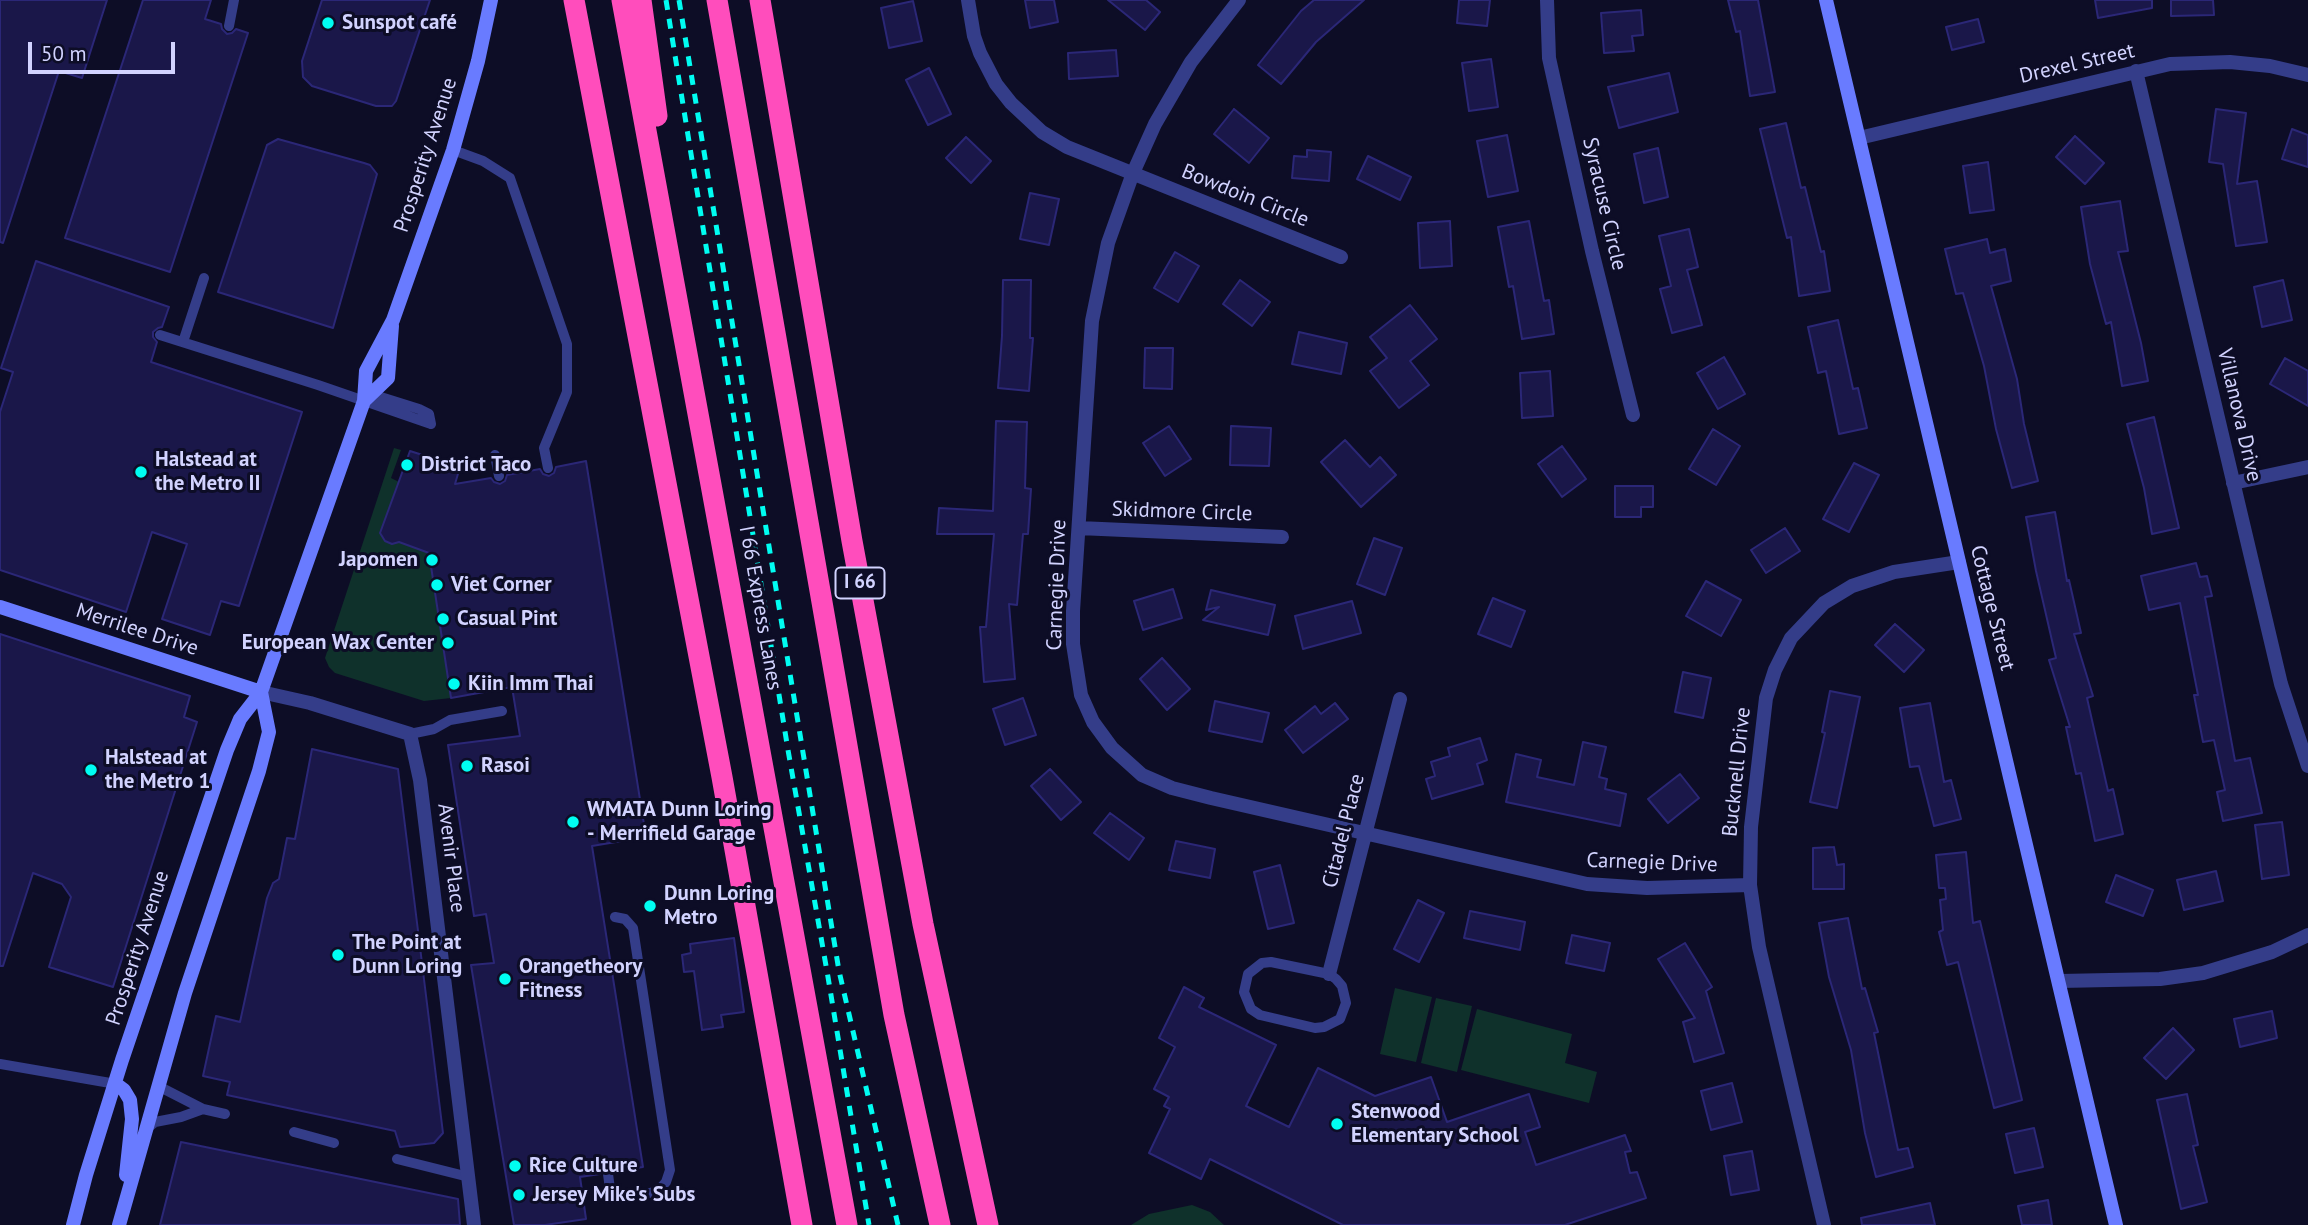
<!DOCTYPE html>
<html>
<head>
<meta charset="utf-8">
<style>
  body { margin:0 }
  #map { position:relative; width:2308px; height:1225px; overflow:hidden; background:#0d0d26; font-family:"PT Sans",sans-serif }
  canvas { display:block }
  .scale { position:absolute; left:28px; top:42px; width:147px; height:32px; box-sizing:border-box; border:4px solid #d2d3ff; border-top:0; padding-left:9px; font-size:21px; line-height:24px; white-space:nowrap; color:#d2d3ff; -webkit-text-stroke:5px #0d0d26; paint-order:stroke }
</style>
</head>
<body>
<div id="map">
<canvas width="2308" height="1225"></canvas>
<div class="scale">50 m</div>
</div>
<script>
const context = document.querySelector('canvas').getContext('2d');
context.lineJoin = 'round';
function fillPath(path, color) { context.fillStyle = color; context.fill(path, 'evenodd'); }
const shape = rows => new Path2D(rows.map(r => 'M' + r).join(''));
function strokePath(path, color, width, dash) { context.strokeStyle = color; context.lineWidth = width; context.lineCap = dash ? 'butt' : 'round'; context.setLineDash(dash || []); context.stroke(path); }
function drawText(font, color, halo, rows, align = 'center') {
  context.font = font + ' "PT Sans",sans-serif'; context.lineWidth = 6; context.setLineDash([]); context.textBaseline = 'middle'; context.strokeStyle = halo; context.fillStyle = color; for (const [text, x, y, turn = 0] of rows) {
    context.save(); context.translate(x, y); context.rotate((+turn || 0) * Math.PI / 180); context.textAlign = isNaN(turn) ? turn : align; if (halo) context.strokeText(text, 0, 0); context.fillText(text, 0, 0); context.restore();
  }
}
fillPath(shape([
  [394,448,401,450,391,478,399,482,380,533,385,541,392,544,399,542,429,553,451,698,424,701,335,673,329,667,325,658],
  [1395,988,1432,997,1416,1062,1380,1054],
  [1436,998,1472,1006,1457,1072,1421,1063],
  [1477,1009,1572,1034,1565,1063,1597,1072,1589,1103,1461,1070],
  [1192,1205,1210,1212,1224,1225,1131,1225,1149,1214]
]), '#0f312b');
const building = shape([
  [0,0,107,0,82,78,59,71,3,243,0,242,0,0],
  [143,0,211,0,205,19,221,24,222,29,227,34,232,33,236,29,248,33,170,272,65,238,143,0],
  [322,0,430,0,396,101,392,106,376,106,312,86,303,77,302,61,322,0],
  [1025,0,1054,0,1058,22,1030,28,1025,0],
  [1108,0,1146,0,1160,12,1145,30,1108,0],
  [1314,0,1364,0,1316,42,1281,84,1258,65,1301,11,1314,0],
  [1459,0,1490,0,1487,26,1457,23,1459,0],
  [1728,0,1758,0,1775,92,1750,96,1740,31,1736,32,1728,0],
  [2095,0,2152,0,2152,8,2098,18,2095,0],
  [2171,0,2213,0,2214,15,2171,16,2171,0],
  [913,1,922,41,889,48,881,8,913,1],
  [1641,10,1643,35,1632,36,1634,51,1604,53,1601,13,1641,10],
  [1978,19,1984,42,1952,50,1946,27,1978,19],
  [1116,50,1118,76,1069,79,1068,53,1116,50],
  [1491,59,1498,107,1469,111,1462,63,1491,59],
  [929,68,951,114,928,125,906,80,929,68],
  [1669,73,1678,112,1619,128,1608,87,1669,73],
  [1234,109,1269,138,1249,163,1214,134,1234,109],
  [2216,109,2246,113,2237,184,2257,181,2267,242,2236,246,2223,164,2209,162,2216,109],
  [1786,123,1801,188,1805,187,1821,252,1824,251,1830,291,1799,296,1791,237,1787,238,1760,129,1786,123],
  [2292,129,2308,135,2308,167,2282,159,2292,129],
  [1507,135,1518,191,1488,197,1477,141,1507,135],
  [2075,136,2104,163,2085,184,2056,157,2075,136],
  [966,137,991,161,971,183,946,158,966,137],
  [278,139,364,163,370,165,377,174,333,328,218,292,267,145,278,139],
  [1658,148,1668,197,1644,203,1634,154,1658,148],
  [1307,150,1331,152,1329,181,1292,178,1294,156,1307,157,1307,150],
  [1368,156,1411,177,1400,200,1357,179,1368,156],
  [1988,162,1994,210,1970,213,1963,166,1988,162],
  [1030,193,1059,199,1049,245,1020,239,1030,193],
  [2120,201,2128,251,2118,252,2141,343,2148,381,2122,386,2111,322,2106,324,2090,264,2081,207,2120,201],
  [1450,221,1452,266,1420,268,1418,223,1450,221],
  [1529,221,1544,301,1549,300,1554,334,1522,339,1513,286,1509,287,1498,227,1529,221],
  [1689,229,1698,267,1687,270,1702,325,1672,333,1660,289,1671,286,1659,236,1689,229],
  [1987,239,1990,253,2005,249,2011,281,1991,286,2017,379,2024,424,2038,481,2012,488,1996,429,1984,366,1963,293,1956,294,1945,249,1987,239],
  [1175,252,1199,266,1178,302,1154,288,1175,252],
  [36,261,169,307,162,327,158,328,153,332,153,337,157,342,151,362,302,412,239,606,221,601,210,635,162,619,187,544,152,532,126,612,0,570,0,412,13,372,1,368,36,261],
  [1003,280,1031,280,1030,338,1033,338,1029,391,998,388,1002,336,1003,280],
  [1240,280,1270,302,1252,326,1223,304,1240,280],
  [2283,280,2292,320,2262,327,2254,287,2283,280],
  [1410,305,1437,339,1410,361,1429,385,1399,408,1370,371,1387,358,1370,337,1410,305],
  [1838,320,1853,389,1858,388,1867,428,1839,434,1826,371,1818,373,1808,327,1838,320],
  [1299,332,1347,343,1341,374,1292,364,1299,332],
  [1145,348,1173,348,1172,389,1144,388,1145,348],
  [1724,357,1745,394,1718,409,1697,373,1724,357],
  [2285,358,2308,371,2308,406,2270,384,2285,358],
  [1550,371,1553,416,1522,418,1520,373,1550,371],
  [2154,417,2179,528,2152,534,2144,488,2127,424,2154,417],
  [996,421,1027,422,1025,488,1031,489,1028,534,1023,534,1017,605,1009,604,1015,679,984,682,980,627,986,627,994,534,937,534,939,508,993,511,996,421],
  [1169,426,1191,459,1165,476,1143,443,1169,426],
  [1231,426,1271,428,1269,466,1230,465,1231,426],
  [1713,429,1740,446,1716,485,1689,469,1713,429],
  [1345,440,1370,467,1380,457,1396,475,1361,507,1321,462,1345,440],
  [1562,446,1586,479,1562,497,1538,464,1562,446],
  [410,451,460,467,455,484,491,478,494,482,500,484,505,481,507,475,540,469,543,474,549,476,554,473,556,467,586,461,646,837,592,846,643,1167,615,1171,612,1167,606,1166,600,1174,580,1177,586,1219,545,1225,514,1225,471,965,494,963,486,914,474,916,448,745,520,736,512,687,451,698,429,553,399,542,392,544,385,541,380,533,410,451],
  [1854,463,1879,475,1849,532,1823,519,1854,463],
  [1615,486,1653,486,1653,507,1641,507,1641,517,1615,517,1615,486],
  [2055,512,2067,581,2069,580,2081,633,2074,634,2093,696,2087,698,2108,791,2113,789,2123,834,2095,841,2081,773,2076,774,2066,727,2070,727,2049,660,2056,658,2036,571,2026,517,2055,512],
  [1785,528,1800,551,1766,573,1751,550,1785,528],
  [1374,538,1402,548,1385,595,1357,584,1374,538],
  [2196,563,2200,577,2207,576,2212,596,2205,597,2235,761,2250,758,2262,813,2223,821,2217,792,2225,790,2214,740,2203,742,2194,695,2198,695,2180,603,2149,610,2141,576,2196,563],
  [1706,581,1741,600,1721,636,1686,616,1706,581],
  [1173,589,1182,618,1143,630,1134,601,1173,589],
  [1211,590,1275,605,1268,635,1203,620,1219,607,1206,610,1211,590],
  [1493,598,1525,611,1511,647,1478,634,1493,598],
  [1352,601,1361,633,1303,649,1295,616,1352,601],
  [1895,624,1924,650,1904,672,1875,645,1895,624],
  [0,634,190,696,184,717,197,722,113,987,49,967,71,897,62,884,33,873,3,966,0,966,0,634],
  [1162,658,1190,689,1167,710,1140,679,1162,658],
  [1683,672,1711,678,1703,718,1675,712,1683,672],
  [1830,691,1860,697,1837,808,1810,802,1825,733,1822,732,1830,691],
  [1023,698,1036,735,1005,745,993,709,1023,698],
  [1215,701,1269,713,1262,742,1209,731,1215,701],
  [1335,703,1348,719,1303,753,1285,730,1315,706,1321,714,1335,703],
  [1930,703,1944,782,1951,780,1961,819,1934,826,1919,766,1910,767,1900,708,1930,703],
  [1480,738,1487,760,1477,764,1483,784,1432,799,1426,779,1435,776,1431,762,1450,756,1448,748,1480,738],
  [1583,742,1606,747,1599,777,1607,779,1605,789,1626,794,1620,826,1506,802,1516,754,1541,760,1537,777,1574,785,1583,742],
  [312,749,398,769,443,1133,434,1143,400,1147,395,1131,227,1095,230,1082,203,1076,216,1016,240,1022,267,898,273,883,279,879,287,838,295,839,312,749],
  [1050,769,1081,802,1061,820,1031,786,1050,769],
  [1680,774,1699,798,1668,823,1648,799,1680,774],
  [1110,813,1144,838,1129,860,1094,833,1110,813],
  [2282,822,2289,875,2262,879,2255,825,2282,822],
  [1176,841,1215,849,1210,878,1169,870,1176,841],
  [1834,847,1837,865,1844,864,1844,889,1813,889,1813,848,1834,847],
  [1966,852,1973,923,1980,921,2022,1100,1994,1108,1958,962,1947,965,1939,932,1943,930,1940,900,1946,899,1945,888,1939,888,1936,855,1966,852],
  [1280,865,1294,923,1268,929,1254,872,1280,865],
  [2216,871,2223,901,2184,910,2177,880,2216,871],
  [2116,875,2153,890,2143,916,2106,902,2116,875],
  [1418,900,1444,913,1419,962,1394,949,1418,900],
  [1470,911,1525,922,1520,950,1464,938,1470,911],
  [1848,918,1862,989,1865,988,1878,1032,1874,1033,1898,1150,1908,1148,1913,1167,1876,1177,1865,1133,1851,1050,1829,977,1819,923,1848,918],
  [1572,935,1610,943,1604,971,1566,963,1572,935],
  [734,938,744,1012,721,1015,723,1027,702,1030,694,971,684,972,682,955,691,953,690,944,734,938],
  [1685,943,1712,987,1706,991,1724,1053,1694,1062,1683,1022,1695,1018,1658,959,1685,943],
  [1184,987,1204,998,1199,1007,1276,1045,1246,1106,1289,1127,1318,1068,1375,1096,1431,1077,1447,1122,1529,1094,1540,1127,1525,1132,1536,1165,1625,1135,1631,1151,1625,1152,1630,1173,1637,1172,1646,1198,1565,1225,1343,1225,1210,1159,1201,1179,1149,1153,1170,1109,1164,1106,1169,1097,1154,1089,1175,1047,1159,1038,1184,987],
  [2272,1011,2277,1038,2240,1047,2234,1019,2272,1011],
  [2173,1028,2194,1050,2166,1079,2144,1058,2173,1028],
  [1732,1083,1742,1122,1711,1130,1701,1091,1732,1083],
  [2187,1094,2198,1145,2193,1146,2207,1202,2181,1209,2157,1100,2187,1094],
  [2034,1128,2043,1167,2015,1173,2006,1134,2034,1128],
  [181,1142,458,1199,460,1225,160,1225,181,1142],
  [1752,1151,1759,1190,1731,1195,1724,1156,1752,1151],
  [2048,1200,2052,1225,2022,1225,2018,1206,2048,1200],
  [1930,1203,1935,1225,1862,1225,1861,1218,1930,1203]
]);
fillPath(building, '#1a1749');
strokePath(building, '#2b2777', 2);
strokePath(shape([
  [229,26,234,0],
  [453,150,483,161,510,178,567,344,567,392,544,448,548,468],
  [160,335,318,385,431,424],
  [183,342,204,278],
  [368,393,419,409,429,414,431,424],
  [495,455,499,476],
  [410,734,434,729,450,720,502,711],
  [1271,962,1329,974,1336,979,1342,986,1346,1003,1340,1019,1324,1027,1315,1028,1260,1015,1251,1009,1244,992,1248,974,1262,963,1271,962],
  [0,1064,116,1084],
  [160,1087,203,1109,225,1114],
  [145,1130,155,1122,181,1117,203,1109],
  [294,1132,334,1143],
  [397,1159,469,1177],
  [608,1174,610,1189,620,1196,632,1197,658,1191,666,1182,670,1170,633,928,625,919,615,917]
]), '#343d89', 10);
strokePath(shape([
  [968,0,974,36,980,53,996,84,1011,103,1042,132,1067,147,1341,257],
  [1239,0,1191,62,1155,124,1133,173,1108,243,1092,321,1073,611,1073,644,1081,695,1093,722,1112,748,1142,775,1172,788,1211,798,1587,884,1647,888,1750,885],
  [1547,0,1549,58,1592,251,1633,415],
  [2136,71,2281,684,2308,766],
  [1859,138,2170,64,2230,62,2270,66,2308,75],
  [2233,483,2308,467],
  [1079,528,1282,537],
  [261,692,310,703,410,734,420,780,474,1225],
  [1329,974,1400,699],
  [2060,981,2160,979,2203,973,2272,952,2308,935],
  [1824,1225,1759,947,1750,885,1751,827,1766,698,1775,670,1791,638,1824,603,1852,586,1894,572,1959,562]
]), '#343d89', 14);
strokePath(shape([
  [1826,0,2116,1225],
  [364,401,388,378,392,326],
  [0,607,261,692],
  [116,1084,124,1090,130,1100,132,1119,126,1175],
  [73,1225,86,1175,122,1060,227,750,240,719,261,692,364,401,366,371,393,320,453,150,478,61,491,0],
  [119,1225,185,993,259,771,269,732,261,692]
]), '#697bff', 14);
strokePath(shape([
  [574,0,722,777,802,1225],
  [622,0,847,1225],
  [641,0,657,116],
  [717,0,894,1015,940,1225],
  [760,0,852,541,923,924,988,1225]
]), '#ff4dbc', 21);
strokePath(shape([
  [666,0,788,750,828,977,869,1225],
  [679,0,839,971,898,1225]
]), '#00fdf2', 5, [10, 9]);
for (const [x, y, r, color] of [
  [328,23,7,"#00fdf2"],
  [407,465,7,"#00fdf2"],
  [141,472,7,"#00fdf2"],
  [432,560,7,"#00fdf2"],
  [437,585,7,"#00fdf2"],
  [443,619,7,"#00fdf2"],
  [448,643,7,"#00fdf2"],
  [454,684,7,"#00fdf2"],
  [467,766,7,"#00fdf2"],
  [91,770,7,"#00fdf2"],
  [573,822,7,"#00fdf2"],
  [650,906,7,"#00fdf2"],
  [338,955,7,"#00fdf2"],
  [505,979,7,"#00fdf2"],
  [1337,1124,7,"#00fdf2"],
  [515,1166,7,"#00fdf2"],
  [519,1195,7,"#00fdf2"]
]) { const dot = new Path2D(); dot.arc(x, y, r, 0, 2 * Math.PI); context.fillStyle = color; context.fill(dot); strokePath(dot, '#0d0d26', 2.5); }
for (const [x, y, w] of [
  [860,583,49]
]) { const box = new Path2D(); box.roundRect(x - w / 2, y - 15.5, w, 31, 5); context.fillStyle = '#0d0d26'; context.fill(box); strokePath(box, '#d2d3ff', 2); }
drawText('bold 19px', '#d2d3ff', null, [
  ["I 66",860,583]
]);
drawText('bold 21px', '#d2d3ff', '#0d0d26', [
  ["Sunspot café",342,23],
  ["Halstead at",155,460],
  ["the Metro II",155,484],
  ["District Taco",421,465],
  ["Japomen",418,560,"right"],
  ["Viet Corner",451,585],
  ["Casual Pint",457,619],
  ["European Wax Center",434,643,"right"],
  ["Kiin Imm Thai",468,684],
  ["Halstead at",105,758],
  ["the Metro 1",105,782],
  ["Rasoi",481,766],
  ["WMATA Dunn Loring",587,810],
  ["- Merrifield Garage",587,834],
  ["Dunn Loring",664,894],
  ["Metro",664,918],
  ["The Point at",352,943],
  ["Dunn Loring",352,967],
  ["Orangetheory",519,967],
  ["Fitness",519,991],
  ["Stenwood",1351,1112],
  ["Elementary School",1351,1136],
  ["Rice Culture",529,1166],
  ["Jersey Mike's Subs",533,1195]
], 'left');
drawText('21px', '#d2d3ff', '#0d0d26', [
  ["Drexel Street",2077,64,-13],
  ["Prosperity Avenue",426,155,-72],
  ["Bowdoin Circle",1245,196,22],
  ["Syracuse Circle",1604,204,77],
  ["Villanova Drive",2239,415,77],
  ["Skidmore Circle",1182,512,2],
  ["Carnegie Drive",1057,585,-88],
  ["I 66 Express Lanes",760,608,80],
  ["Cottage Street",1992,608,76],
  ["Merrilee Drive",137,630,18],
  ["Bucknell Drive",1737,772,-84],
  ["Citadel Place",1344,831,-76],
  ["Avenir Place",451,858,83],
  ["Carnegie Drive",1652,863,2],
  ["Prosperity Avenue",138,948,-72]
]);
</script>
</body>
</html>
